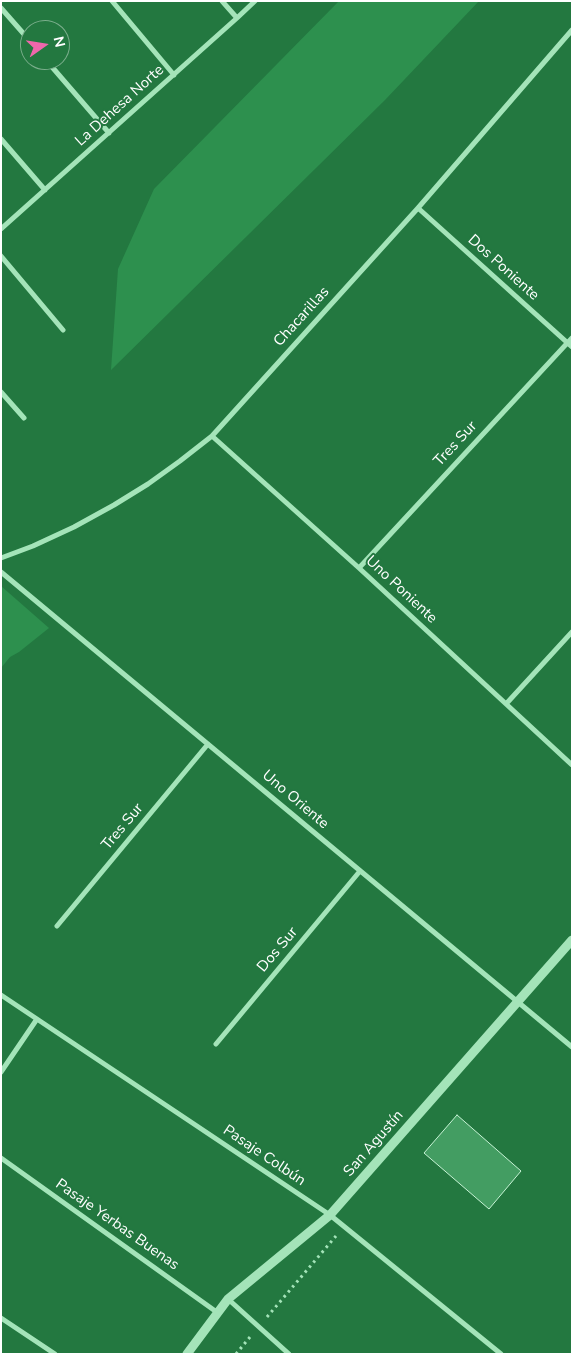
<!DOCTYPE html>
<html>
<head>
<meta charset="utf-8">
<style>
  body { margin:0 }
  #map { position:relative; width:573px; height:1355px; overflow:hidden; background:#237840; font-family:"Nunito Sans",sans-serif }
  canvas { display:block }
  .frame { position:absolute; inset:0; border:2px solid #fff; pointer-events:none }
  .north { position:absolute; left:20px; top:20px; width:50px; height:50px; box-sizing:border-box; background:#237840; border:1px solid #7bae8c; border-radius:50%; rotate:77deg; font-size:14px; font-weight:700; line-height:20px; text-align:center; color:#fff }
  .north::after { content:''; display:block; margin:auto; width:18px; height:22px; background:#ef67ac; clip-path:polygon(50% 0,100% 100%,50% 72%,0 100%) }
</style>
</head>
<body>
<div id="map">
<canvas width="573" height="1355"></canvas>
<div class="frame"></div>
<div class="north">N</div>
</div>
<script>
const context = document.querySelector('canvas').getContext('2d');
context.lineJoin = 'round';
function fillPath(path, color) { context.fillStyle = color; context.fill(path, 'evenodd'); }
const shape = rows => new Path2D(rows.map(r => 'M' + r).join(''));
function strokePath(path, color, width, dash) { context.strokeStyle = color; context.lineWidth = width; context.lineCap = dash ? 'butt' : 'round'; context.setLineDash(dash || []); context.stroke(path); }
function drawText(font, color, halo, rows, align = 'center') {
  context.font = font + ' "Nunito Sans",sans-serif'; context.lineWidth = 4; context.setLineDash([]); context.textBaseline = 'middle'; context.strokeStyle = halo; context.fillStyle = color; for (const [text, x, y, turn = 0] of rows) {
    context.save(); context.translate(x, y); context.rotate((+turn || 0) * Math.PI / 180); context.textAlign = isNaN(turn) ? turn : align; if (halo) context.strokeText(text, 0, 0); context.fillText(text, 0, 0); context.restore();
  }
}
fillPath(shape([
  [339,1,479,1,385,100,111,370,118,269,154,189],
  [1,586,49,628,19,652,10,657,1,668]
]), '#2d904e');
const building = shape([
  [457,1115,521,1171,489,1209,424,1153,457,1115]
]);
fillPath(building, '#439d62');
strokePath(building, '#c7f3d5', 1);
strokePath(shape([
  [267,1317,336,1236],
  [236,1354,250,1337]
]), '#a4e4b9', 3, [2.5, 4]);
strokePath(shape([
  [112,1,174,75],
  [222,1,237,18],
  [1,8,30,41],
  [46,60,109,133],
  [1,139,45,190],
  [418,208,572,347],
  [1,229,237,18,255,1],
  [1,256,63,330],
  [1,392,24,418],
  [212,436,359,568,572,765],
  [1,558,33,546,74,527,114,505,148,484,180,461,212,436,418,208,572,30],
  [359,568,572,338],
  [1,572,572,1047],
  [506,704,572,632],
  [57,926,208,744],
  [1,995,330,1215,501,1354],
  [216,1044,360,871],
  [1,1072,37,1019],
  [1,1158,218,1313],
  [228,1299,289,1354],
  [1,1318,55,1354]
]), '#a4e4b9', 5);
strokePath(shape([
  [187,1354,228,1299,330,1215,572,940]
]), '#a4e4b9', 9);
drawText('15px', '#fff', '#237840', [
  ["La Dehesa Norte",120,106,-42],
  ["Dos Poniente",503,268,42],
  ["Chacarillas",302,317,-48],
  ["Tres Sur",456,444,-47],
  ["Uno Poniente",401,590,43],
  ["Uno Oriente",295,800,40],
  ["Tres Sur",123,827,-50],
  ["Dos Sur",278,950,-50],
  ["San Agustín",374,1144,-49],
  ["Pasaje Colbún",264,1156,34],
  ["Pasaje Yerbas Buenas",117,1225,35]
]);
</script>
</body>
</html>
